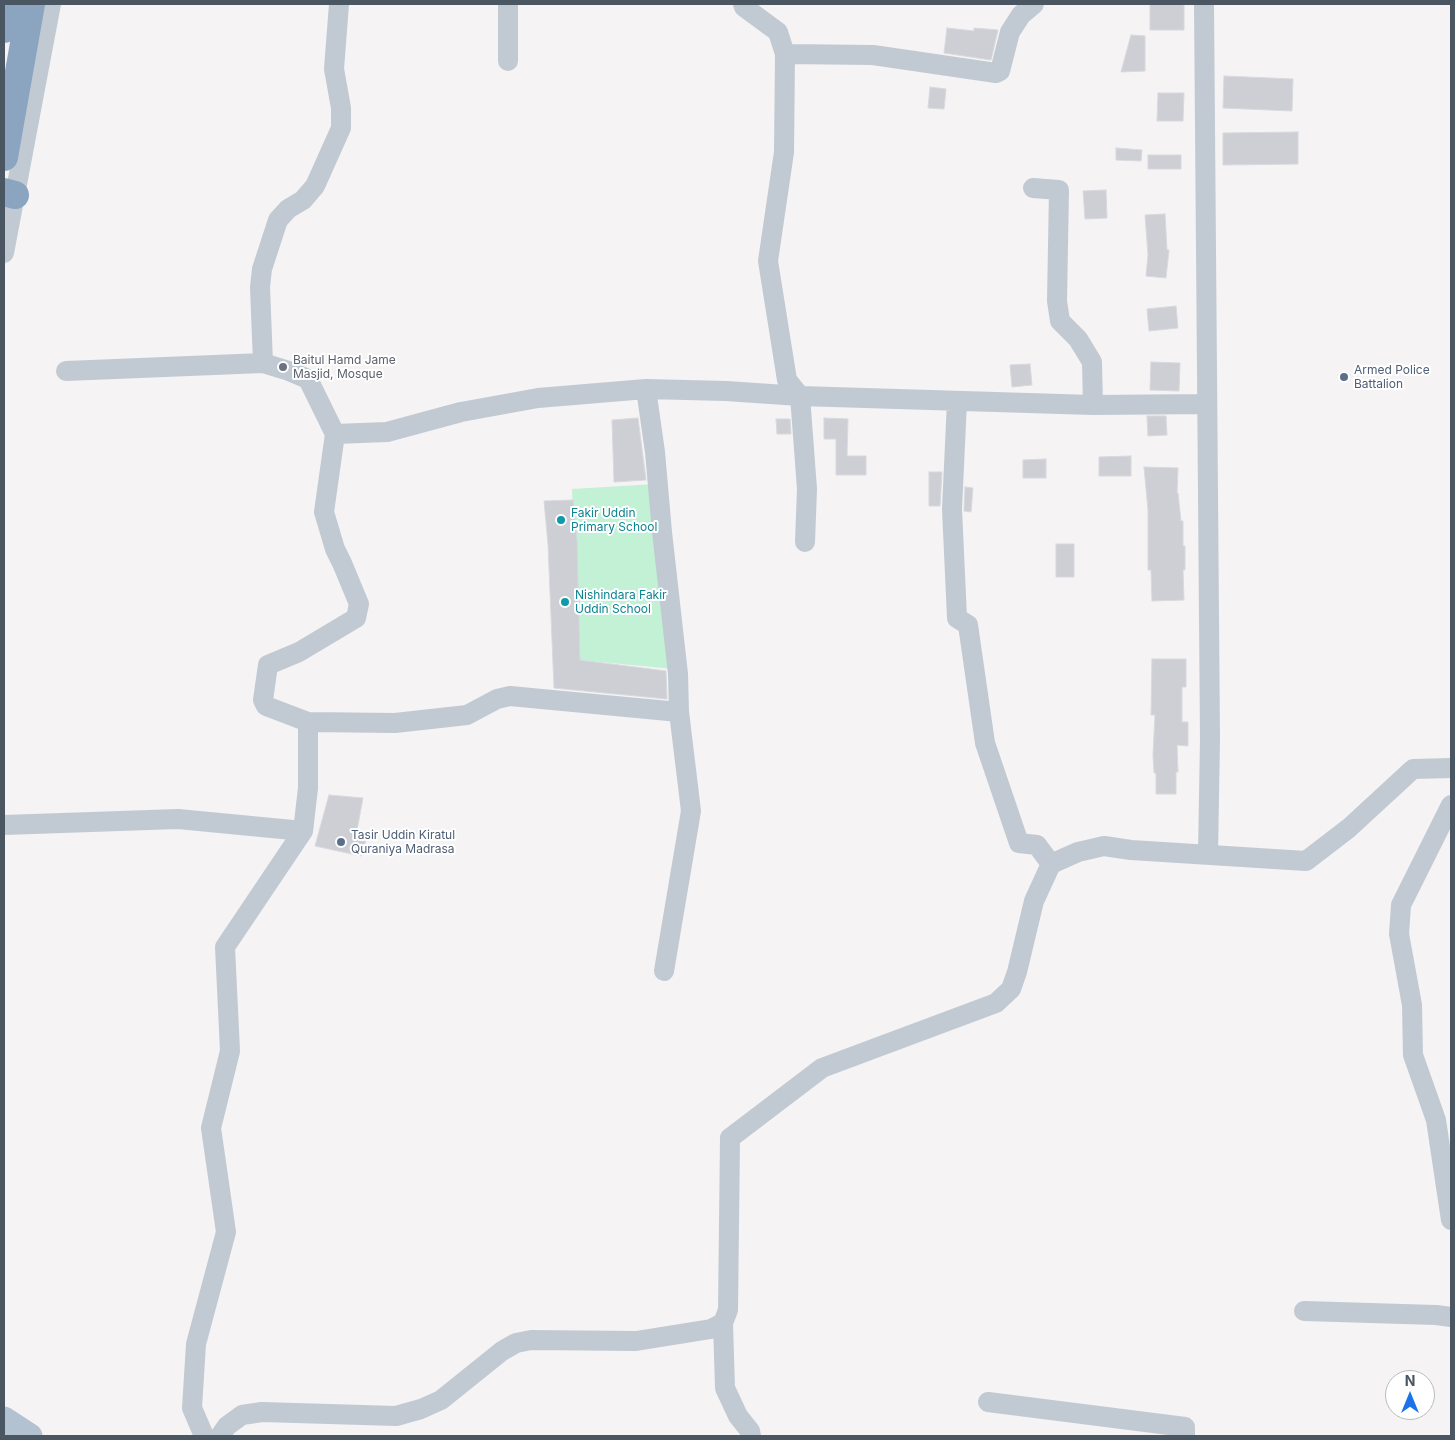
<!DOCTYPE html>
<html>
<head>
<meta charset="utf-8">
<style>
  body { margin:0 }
  #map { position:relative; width:1455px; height:1440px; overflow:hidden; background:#f5f3f3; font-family:Inter,sans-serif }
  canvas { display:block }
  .frame { position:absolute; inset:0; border:5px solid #4a5661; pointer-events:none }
  .north { position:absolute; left:1385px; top:1370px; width:50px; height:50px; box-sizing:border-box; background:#fff; border:1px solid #b7bbc0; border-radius:50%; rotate:0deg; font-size:14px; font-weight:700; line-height:20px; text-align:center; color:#4a5661 }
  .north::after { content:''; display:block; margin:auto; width:18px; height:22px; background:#1a73e8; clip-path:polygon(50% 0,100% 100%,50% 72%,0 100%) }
</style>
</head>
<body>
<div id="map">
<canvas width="1455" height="1440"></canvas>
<div class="frame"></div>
<div class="north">N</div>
</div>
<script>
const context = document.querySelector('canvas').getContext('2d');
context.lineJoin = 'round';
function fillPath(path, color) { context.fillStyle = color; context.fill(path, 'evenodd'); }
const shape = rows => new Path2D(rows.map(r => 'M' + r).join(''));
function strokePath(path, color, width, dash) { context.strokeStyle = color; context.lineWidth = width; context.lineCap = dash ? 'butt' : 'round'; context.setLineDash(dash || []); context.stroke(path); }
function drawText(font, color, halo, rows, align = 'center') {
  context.font = font + ' Inter,sans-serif'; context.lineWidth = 4; context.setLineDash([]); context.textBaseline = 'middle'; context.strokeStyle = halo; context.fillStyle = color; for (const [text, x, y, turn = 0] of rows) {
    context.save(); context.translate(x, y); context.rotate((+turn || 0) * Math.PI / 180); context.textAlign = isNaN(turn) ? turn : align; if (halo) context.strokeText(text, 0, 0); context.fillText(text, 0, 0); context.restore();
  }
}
fillPath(shape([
  [655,484,673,669,580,660,572,489]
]), '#c3f1d5');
const building = shape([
  [1150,4,1184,4,1184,30,1150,30,1150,4],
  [947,28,974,31,974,28,998,30,991,60,944,53,947,28],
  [1131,35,1145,36,1145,71,1121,72,1131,35],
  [1224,76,1293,79,1292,111,1223,108,1224,76],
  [930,87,946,89,944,109,928,108,930,87],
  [1158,93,1184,93,1183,121,1157,121,1158,93],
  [1298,132,1298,164,1223,165,1223,133,1298,132],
  [1116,148,1142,150,1141,161,1116,160,1116,148],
  [1148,155,1181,155,1181,169,1148,169,1148,155],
  [1106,190,1107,218,1085,219,1083,191,1106,190],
  [1165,214,1167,250,1169,250,1166,278,1146,276,1148,255,1145,215,1165,214],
  [1176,306,1178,328,1149,331,1147,309,1176,306],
  [1151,362,1180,363,1179,391,1150,390,1151,362],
  [1030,364,1032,385,1012,387,1010,365,1030,364],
  [1147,416,1166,416,1167,435,1148,436,1147,416],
  [638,418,646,480,614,482,612,420,638,418],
  [824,418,848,419,847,456,866,456,866,475,836,475,836,439,824,439,824,418],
  [776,419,790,419,791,434,777,434,776,419],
  [1131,456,1131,476,1099,476,1099,457,1131,456],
  [1046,459,1046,478,1023,478,1023,460,1046,459],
  [1144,467,1178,468,1177,493,1178,493,1181,521,1183,521,1183,546,1185,546,1185,570,1183,570,1184,600,1152,601,1151,570,1148,570,1148,510,1144,467],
  [929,472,942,472,940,506,929,506,929,472],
  [965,487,973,488,971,512,964,511,965,487],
  [573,500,577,539,580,660,666,671,667,699,554,688,548,544,544,501,573,500],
  [1056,544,1074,544,1074,577,1056,577,1056,544],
  [1152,659,1186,659,1186,687,1182,687,1182,722,1188,722,1188,746,1177,745,1178,772,1176,772,1176,794,1156,794,1156,773,1154,773,1153,755,1155,715,1151,715,1152,659],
  [329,795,363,798,356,835,367,837,361,856,315,846,329,795]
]);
fillPath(building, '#cdcfd5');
strokePath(building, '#d7d9de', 1);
strokePath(shape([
  [743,4,744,7,778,32,785,54],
  [1204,4,1210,739,1208,854],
  [508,61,508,4],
  [1033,188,1059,190,1057,301,1060,321,1078,339,1092,362,1093,405],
  [4,253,51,4],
  [263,363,260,287,262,269,278,220,288,209,303,200,315,186,341,128,341,108,334,69,339,4],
  [66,371,263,363,289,371,308,379,335,434,324,512,335,549,342,563,359,604,356,618,299,652,268,665,263,700,266,706,308,722,308,788,303,831,225,947,230,1051,211,1128,226,1232,196,1344,192,1408,204,1436],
  [646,389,655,452,662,532,678,674,679,712,691,811,664,971],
  [957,401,952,509,957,618,968,625,985,743,1019,843,1037,845,1051,864],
  [335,434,387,432,461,412,538,398,646,389,726,391,800,396,1093,405,1207,404],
  [805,542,807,489,800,396,787,380,768,261,784,152,785,54,873,55,996,73,1000,71,1010,32,1021,15,1034,4],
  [308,722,395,723,467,715,497,699,510,696,679,712],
  [1451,805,1401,905,1399,934,1412,1005,1413,1055,1436,1120,1451,1220],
  [4,825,178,819,303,831],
  [1304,1311,1436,1315,1451,1317],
  [723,1323,725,1388,738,1416,750,1431,751,1436],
  [988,1402,1185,1427,1185,1436],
  [220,1436,227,1426,242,1415,262,1412,396,1416,421,1409,441,1400,502,1351,516,1343,531,1340,636,1341,711,1329,723,1323,728,1310,730,1138,822,1068,996,1003,1011,989,1017,972,1034,901,1051,864,1078,852,1104,846,1131,850,1306,861,1349,828,1413,769,1451,768]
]), '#c1cad2', 20);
strokePath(shape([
  [4,1419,30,1436]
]), '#b3c2d1', 25);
strokePath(shape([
  [4,29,9,4],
  [4,157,31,4],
  [4,192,15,195]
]), '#8ba5c1', 28);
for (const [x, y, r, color] of [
  [283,367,5,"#6b7280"],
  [1344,377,5,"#5c6f8a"],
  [561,520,5,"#0f9aa8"],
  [565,602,5,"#0f9aa8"],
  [341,842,5,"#5c6f8a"]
]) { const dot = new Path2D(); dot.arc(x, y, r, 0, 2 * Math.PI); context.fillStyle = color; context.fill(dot); strokePath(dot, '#fff', 2); }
drawText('12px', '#5b616d', '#fff', [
  ["Baitul Hamd Jame",293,360],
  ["Masjid, Mosque",293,374]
], 'left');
drawText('12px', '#4e5e75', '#fff', [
  ["Armed Police",1354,370],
  ["Battalion",1354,384],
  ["Tasir Uddin Kiratul",351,835],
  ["Quraniya Madrasa",351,849]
], 'left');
drawText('12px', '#0d838f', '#fff', [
  ["Fakir Uddin",571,513],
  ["Primary School",571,527],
  ["Nishindara Fakir",575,595],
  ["Uddin School",575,609]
], 'left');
</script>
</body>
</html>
